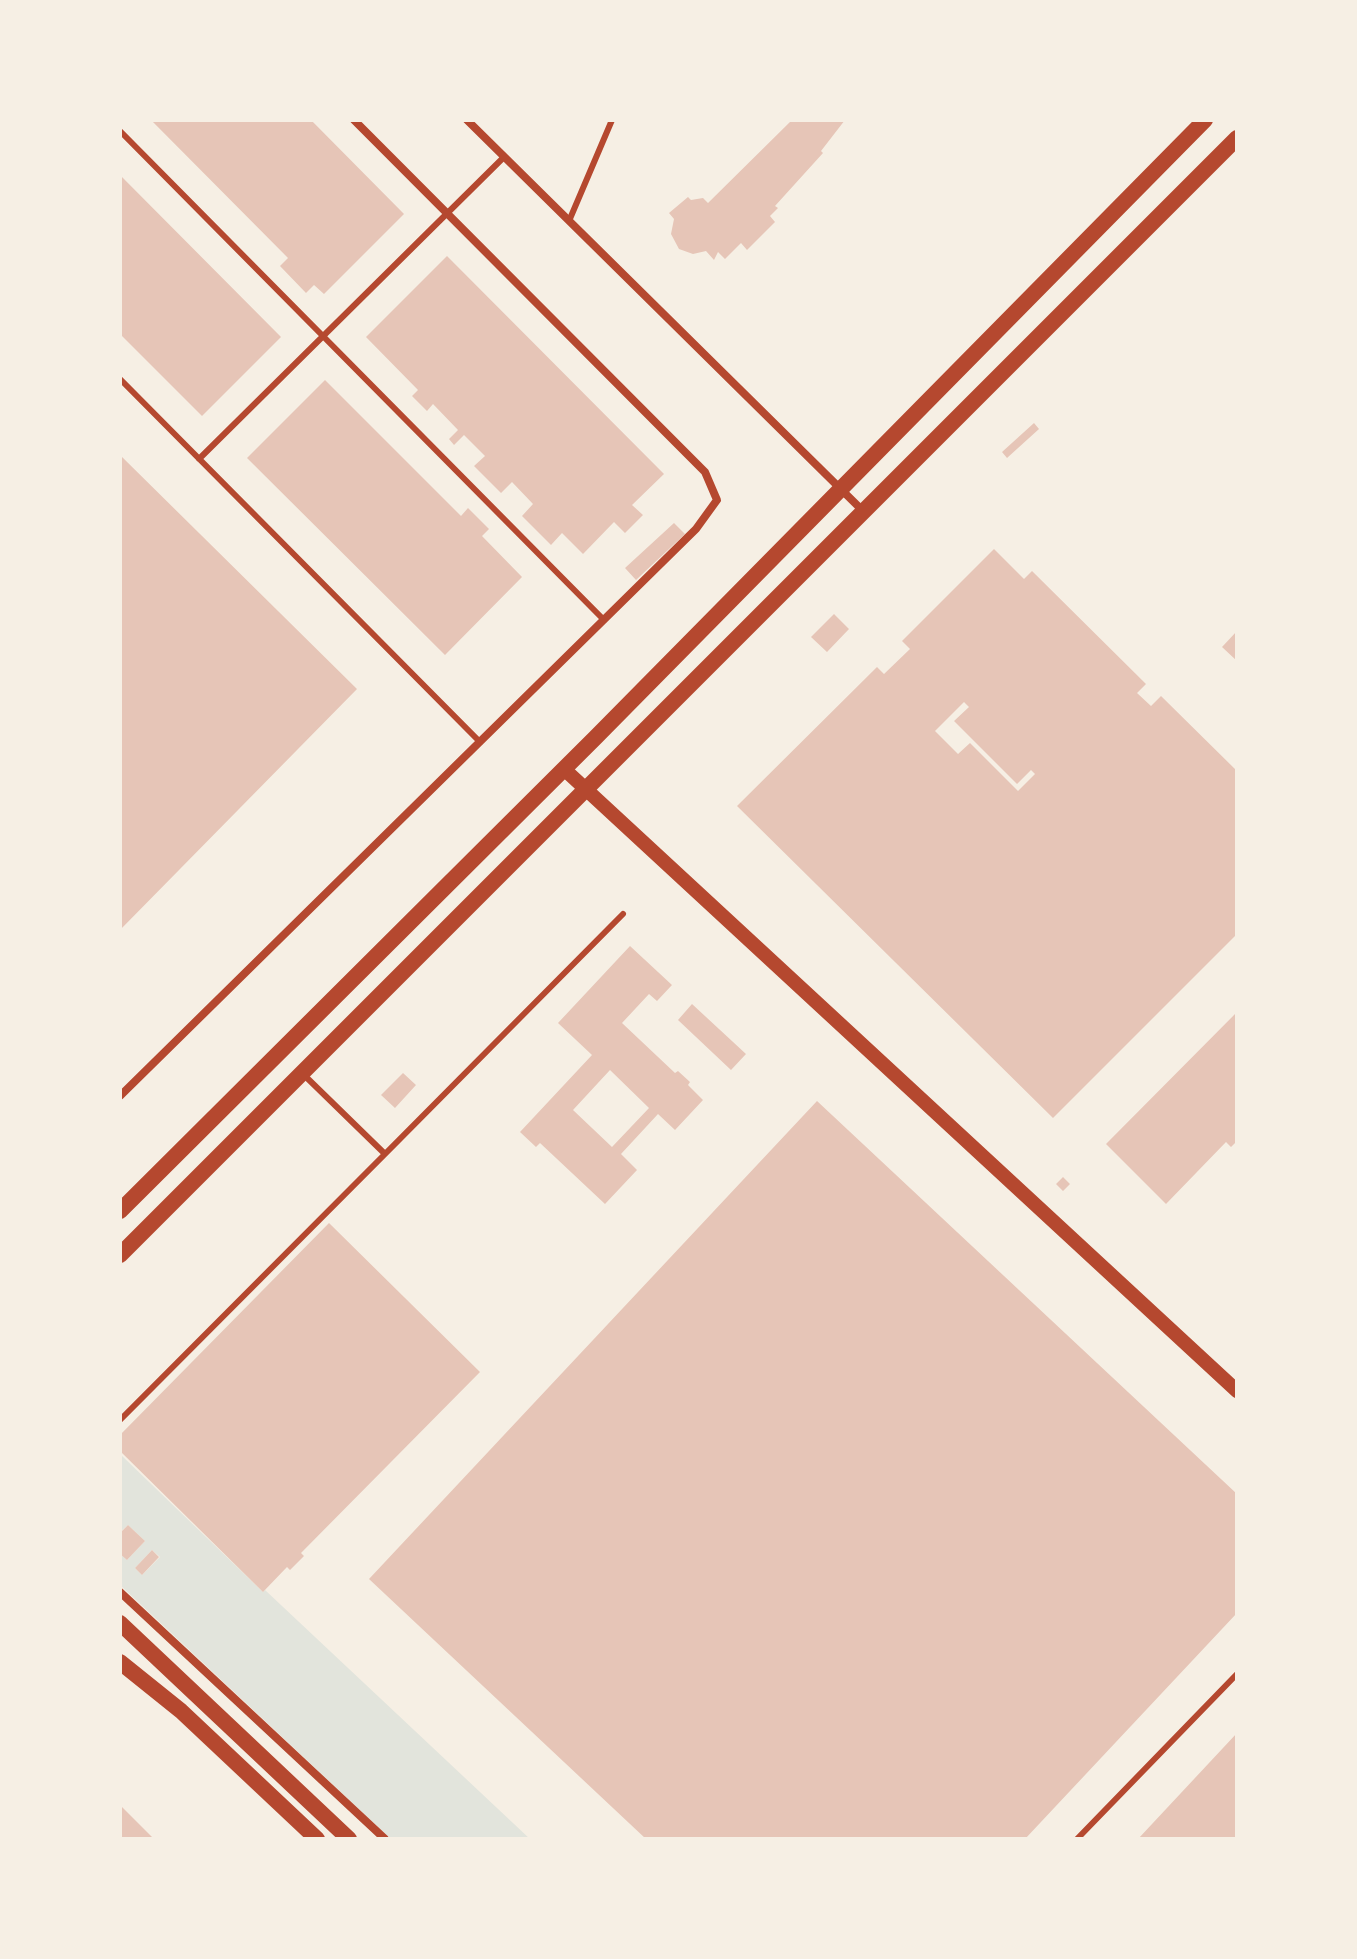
<!DOCTYPE html>
<html>
<head>
<meta charset="utf-8">
<style>
  body { margin:0 }
  #map { position:relative; width:1357px; height:1959px; overflow:hidden; background:#f6efe4; font-family:"Noto Serif",serif }
  canvas { display:block }
  .frame { position:absolute; inset:0; border:122px solid #f6efe4; pointer-events:none }
</style>
</head>
<body>
<div id="map">
<canvas width="1357" height="1959"></canvas>
<div class="frame"></div>
</div>
<script>
const context = document.querySelector('canvas').getContext('2d');
context.lineJoin = 'round';
function fillPath(path, color) { context.fillStyle = color; context.fill(path, 'evenodd'); }
const shape = rows => new Path2D(rows.map(r => 'M' + r).join(''));
function strokePath(path, color, width, dash) { context.strokeStyle = color; context.lineWidth = width; context.lineCap = dash ? 'butt' : 'round'; context.setLineDash(dash || []); context.stroke(path); }
fillPath(shape([
  [120,1454,263,1592,265,1590,530,1839,391,1839,120,1585,120,1554,127,1560,145,1541,128,1525,120,1532],
  [152,1550,160,1557,142,1575,135,1568]
]), '#e2e4dc');
fillPath(shape([
  [151,120,311,120,404,214,324,294,314,285,306,293,280,266,288,258],
  [792,120,845,120,821,151,823,153,775,206,778,208,770,216,775,222,747,250,741,243,725,259,718,252,714,260,706,251,693,254,679,249,671,234,674,219,669,213,688,197,691,200,703,198,708,203],
  [120,175,281,337,202,416,120,334],
  [447,256,664,474,632,505,643,515,625,533,614,522,583,554,562,533,551,545,522,516,533,504,512,482,501,493,474,466,485,456,464,435,454,445,449,439,458,430,433,404,427,411,412,396,418,390,366,337],
  [325,380,461,516,468,508,489,529,482,536,522,577,445,655,247,458],
  [1034,423,1039,429,1007,458,1002,452],
  [120,455,357,689,120,930],
  [674,523,685,534,636,580,625,568],
  [994,549,1024,579,1032,571,1146,684,1137,693,1151,706,1161,696,1237,771,1237,934,1053,1118,737,806,877,667,884,674,910,649,902,641],
  [964,702,969,707,954,721,1017,784,1031,770,1035,774,1018,791,970,743,958,754,935,731],
  [834,614,849,629,827,652,811,637],
  [1237,631,1237,661,1222,647],
  [630,946,672,985,657,1001,649,994,622,1023,675,1073,678,1071,690,1082,688,1085,703,1100,675,1130,658,1114,621,1154,637,1170,605,1204,540,1143,536,1147,520,1132,592,1055,558,1023],
  [610,1070,649,1108,612,1147,573,1110],
  [692,1004,746,1054,731,1070,678,1020],
  [1237,1012,1237,1141,1231,1147,1226,1142,1166,1204,1106,1144],
  [403,1073,416,1085,395,1108,381,1095],
  [817,1101,1237,1494,1237,1613,1025,1839,646,1839,369,1579],
  [1063,1177,1070,1184,1063,1191,1056,1184],
  [329,1223,480,1372,301,1553,304,1556,290,1570,287,1567,263,1592,120,1451,120,1435],
  [128,1525,145,1541,127,1560,120,1554,120,1533],
  [152,1550,159,1557,142,1575,135,1568],
  [1237,1733,1237,1839,1138,1839],
  [120,1805,154,1839,120,1839]
]), '#e6c5b7');
strokePath(shape([
  [120,131,604,620],
  [569,221,612,120],
  [120,379,480,742],
  [199,459,504,157],
  [385,1154,623,914],
  [120,1420,385,1154,304,1075],
  [1077,1839,1237,1674]
]), '#b5482f', 6);
strokePath(shape([
  [467,120,862,510],
  [120,1096,696,529,717,500,705,472,354,120],
  [120,1592,385,1839]
]), '#b5482f', 8);
strokePath(shape([
  [564,769,1237,1391]
]), '#b5482f', 14);
strokePath(shape([
  [120,1211,595,738,1205,120],
  [120,1255,1237,138],
  [120,1623,349,1839],
  [120,1662,181,1711,317,1839]
]), '#b5482f', 16);
</script>
</body>
</html>
